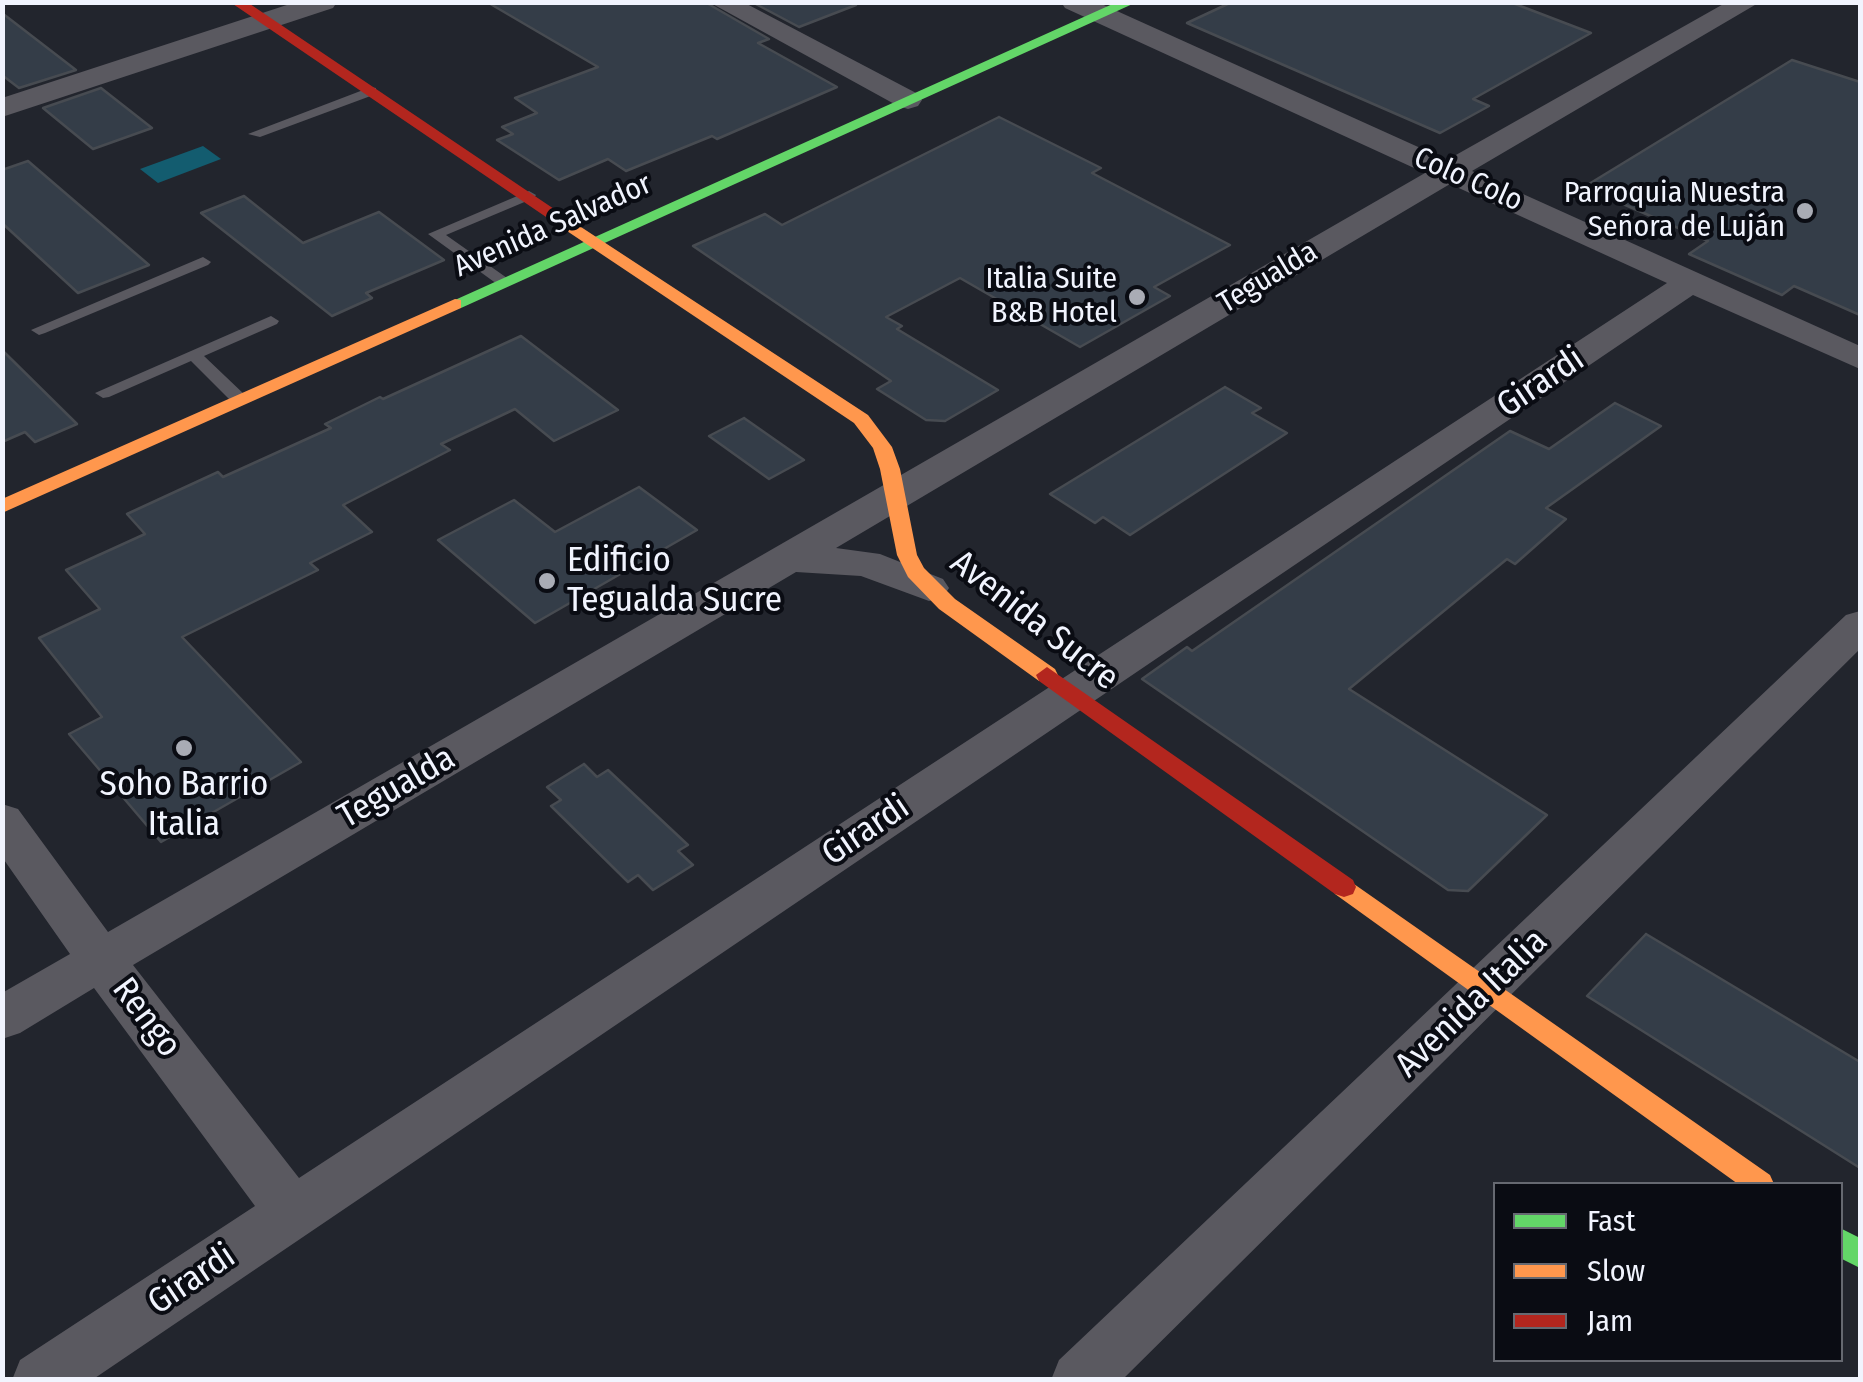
<!DOCTYPE html>
<html>
<head>
<meta charset="utf-8">
<style>
  body { margin:0 }
  #map { position:relative; width:1863px; height:1382px; overflow:hidden; background:#22252d; font-family:"Fira Sans Condensed",sans-serif }
  canvas { display:block }
  .frame { position:absolute; inset:0; border:5px solid #f1f4fe; pointer-events:none }
  .legend { position:absolute; left:1493px; top:1182px; width:350px; height:180px; box-sizing:border-box; background:#0a0c13; border:2px solid #666971; margin:0; padding:12px 18px; list-style:none; font-size:30px; color:#f1f4fe }
  .legend li { display:flex; align-items:center; gap:20px; height:50px }
  .legend b { width:50px; border:2px solid #666971 }
</style>
</head>
<body>
<div id="map">
<canvas width="1863" height="1382"></canvas>
<div class="frame"></div>
<ul class="legend">
<li><b style="height:12px;background:#63d668"></b>Fast</li>
<li><b style="height:12px;background:#ff974d"></b>Slow</li>
<li><b style="height:12px;background:#b3261e"></b>Jam</li>
</ul>
</div>
<script>
const context = document.querySelector('canvas').getContext('2d');
context.lineJoin = 'round';
function fillPath(path, color) { context.fillStyle = color; context.fill(path, 'evenodd'); }
const shape = rows => new Path2D(rows.map(r => 'M' + r).join(''));
function strokePath(path, color, width, dash) { context.strokeStyle = color; context.lineWidth = width; context.lineCap = dash ? 'butt' : 'round'; context.setLineDash(dash || []); context.stroke(path); }
function drawText(font, color, halo, rows, align = 'center') {
  context.font = font + ' "Fira Sans Condensed",sans-serif'; context.lineWidth = 8; context.setLineDash([]); context.textBaseline = 'middle'; context.strokeStyle = halo; context.fillStyle = color; for (const [text, x, y, turn = 0] of rows) {
    context.save(); context.translate(x, y); context.rotate((+turn || 0) * Math.PI / 180); context.textAlign = isNaN(turn) ? turn : align; if (halo) context.strokeText(text, 0, 0); context.fillText(text, 0, 0); context.restore();
  }
}
fillPath(shape([
  [203,146,221,159,158,183,140,169]
]), '#135c6f');
const building = shape([
  [487,2,705,2,769,39,758,43,837,87,717,139,712,136,626,171,608,159,559,180,497,140,513,134,502,127,537,113,515,98,598,67,487,2],
  [752,2,855,2,856,5,799,27,752,2],
  [1232,2,1510,2,1591,33,1473,99,1489,106,1440,133,1187,23,1232,2],
  [2,13,76,70,19,88,2,75,2,13],
  [1792,60,1860,82,1860,315,1794,286,1782,295,1689,254,1708,241,1584,187,1792,60],
  [101,88,152,128,93,149,43,108,101,88],
  [999,117,1101,168,1092,173,1230,245,1154,287,1170,296,1080,347,960,278,886,317,902,326,897,329,998,390,945,421,926,420,877,389,891,381,693,246,765,214,782,225,999,117],
  [28,161,149,265,78,293,2,223,2,170,28,161],
  [244,196,303,243,379,212,444,260,366,293,372,298,332,316,201,213,244,196],
  [521,336,618,410,554,441,515,409,441,444,450,450,343,505,372,532,310,563,318,570,182,637,301,762,161,842,69,734,102,717,39,638,100,609,66,570,145,534,127,514,218,472,223,477,331,428,325,424,380,397,383,399,521,336],
  [2,350,77,424,35,442,25,432,2,442,2,350],
  [1225,387,1261,408,1252,413,1287,433,1130,535,1103,517,1095,523,1050,494,1225,387],
  [1615,403,1661,426,1546,508,1566,519,1515,564,1507,559,1349,689,1547,815,1468,891,1448,890,1142,679,1187,647,1192,651,1510,431,1549,449,1615,403],
  [744,418,804,460,769,479,709,436,744,418],
  [639,487,697,530,535,623,438,540,514,500,555,532,639,487],
  [584,764,597,777,608,770,688,845,678,851,693,865,653,890,638,875,628,882,551,806,561,800,547,787,584,764],
  [1646,934,1860,1062,1860,1168,1587,996,1646,934]
]);
fillPath(building, '#343d48');
strokePath(building, '#474b51', 2.5);
fillPath(shape([
  [371,87,376,88,376,94,260,137,248,134,371,87],
  [529,191,536,195,534,198,446,235,507,278,507,284,497,284,428,234,529,191],
  [203,257,211,262,208,265,45,333,39,335,31,330,203,257],
  [271,316,279,321,277,324,204,356,246,396,246,404,234,404,191,361,109,397,103,398,95,393,271,316]
]), '#5a5960');
fillPath(shape([
  [296,2,337,2,333,8,2,117,2,98,296,2],
  [709,2,743,2,918,94,922,100,918,106,908,109,898,106,709,2],
  [1061,2,1097,2,1447,160,1727,2,1760,2,1472,171,1860,346,1860,369,1693,295,92,1380,12,1380,20,1360,255,1206,94,988,20,1033,2,1039,2,993,70,954,2,857,2,804,18,809,108,932,1425,173,1065,8,1061,2],
  [1450,184,1667,283,299,1178,133,965,796,572,861,576,929,601,943,597,949,588,943,579,880,554,836,548,1450,184],
  [1860,611,1860,649,1122,1380,1051,1380,1059,1360,1846,615,1860,611]
]), '#5a5960');
fillPath(shape([
  [1117,2,1137,2,461,308,449,308,446,304,1117,2],
  [1840,1228,1860,1238,1860,1268,1840,1258,1840,1228]
]), '#63d668');
fillPath(shape([
  [555,210,868,415,892,447,900,469,917,555,924,568,955,599,1055,669,1058,675,1055,681,1039,681,939,609,908,577,897,555,880,469,873,448,854,423,549,219,547,215,555,210],
  [455,299,461,300,461,308,2,513,2,499,455,299],
  [1344,877,1770,1175,1774,1184,1738,1184,1335,894,1332,887,1335,880,1344,877]
]), '#ff974d');
fillPath(shape([
  [230,2,247,2,563,215,555,220,549,219,230,2],
  [1047,667,1353,880,1356,887,1353,894,1344,897,1335,894,1039,681,1036,675,1047,667]
]), '#b3261e');
for (const [x, y, r, color] of [
  [1805,211,10,"#a9acb5"],
  [1137,297,10,"#a9acb5"],
  [547,581,10,"#a9acb5"],
  [184,748,10,"#a9acb5"]
]) { const dot = new Path2D(); dot.arc(x, y, r, 0, 2 * Math.PI); context.fillStyle = color; context.fill(dot); strokePath(dot, '#0a0c13', 4); }
drawText('30px', '#f1f4fe', '#0a0c13', [
  ["Colo Colo",1468,180,24],
  ["Avenida Salvador",553,226,-24],
  ["Tegualda",1268,278,-31]
]);
drawText('30px', '#f1f4fe', '#0a0c13', [
  ["Parroquia Nuestra",1785,194],
  ["Señora de Luján",1785,228],
  ["Italia Suite",1117,280],
  ["B&B Hotel",1117,314]
], 'right');
drawText('35px', '#f1f4fe', '#0a0c13', [
  ["Girardi",1541,383,-34],
  ["Avenida Sucre",1034,621,38],
  ["Tegualda",397,788,-30],
  ["Girardi",866,831,-34],
  ["Avenida Italia",1472,1004,-44],
  ["Rengo",146,1018,53],
  ["Girardi",192,1280,-34]
]);
drawText('35px', '#f1f4fe', '#0a0c13', [
  ["Edificio",567,561],
  ["Tegualda Sucre",567,601],
  ["Soho Barrio",184,785,"center"],
  ["Italia",184,825,"center"]
], 'left');
</script>
</body>
</html>
